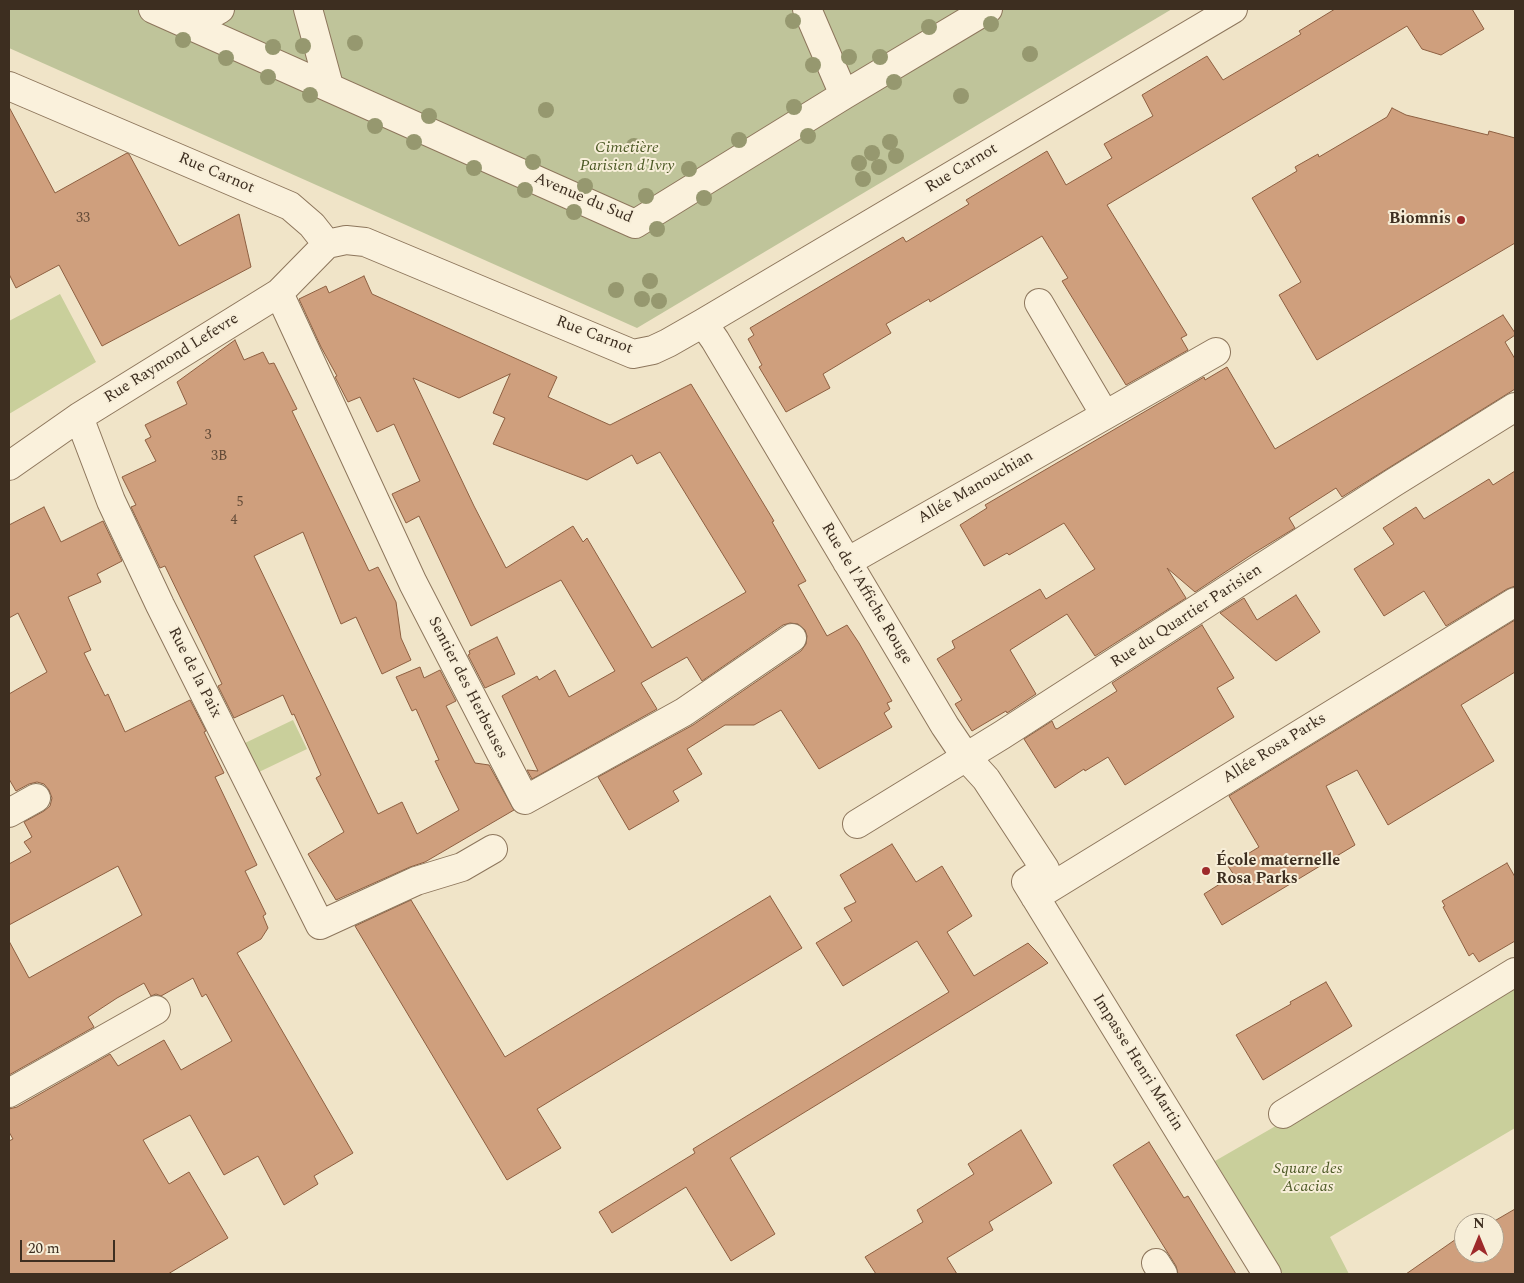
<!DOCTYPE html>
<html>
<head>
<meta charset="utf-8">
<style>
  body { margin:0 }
  #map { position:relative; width:1524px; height:1283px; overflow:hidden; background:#f0e4c8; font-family:Spectral,serif }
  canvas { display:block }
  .frame { position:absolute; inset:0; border:10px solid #3d2e20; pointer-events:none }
  .north { position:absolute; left:1454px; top:1213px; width:50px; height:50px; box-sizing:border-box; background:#f7eed8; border:1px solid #ada18e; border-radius:50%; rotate:0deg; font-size:14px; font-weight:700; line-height:20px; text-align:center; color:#3d2e20 }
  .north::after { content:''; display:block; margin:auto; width:18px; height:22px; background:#9e2a2b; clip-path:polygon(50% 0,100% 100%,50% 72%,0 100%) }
  .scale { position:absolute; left:20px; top:1240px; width:95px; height:22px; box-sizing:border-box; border:2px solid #3d2e20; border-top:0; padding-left:6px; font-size:15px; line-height:18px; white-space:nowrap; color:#3d2e20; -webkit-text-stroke:4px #f7eed8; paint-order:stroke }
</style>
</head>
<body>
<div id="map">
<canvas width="1524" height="1283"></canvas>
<div class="frame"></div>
<div class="north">N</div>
<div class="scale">20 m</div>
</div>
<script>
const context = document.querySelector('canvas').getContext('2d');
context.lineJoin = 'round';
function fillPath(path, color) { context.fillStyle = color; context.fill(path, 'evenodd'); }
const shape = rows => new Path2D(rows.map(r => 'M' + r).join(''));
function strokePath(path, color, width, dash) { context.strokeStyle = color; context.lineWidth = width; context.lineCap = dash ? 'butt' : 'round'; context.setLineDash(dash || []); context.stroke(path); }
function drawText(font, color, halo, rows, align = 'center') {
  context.font = font + ' Spectral,serif'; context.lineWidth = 4; context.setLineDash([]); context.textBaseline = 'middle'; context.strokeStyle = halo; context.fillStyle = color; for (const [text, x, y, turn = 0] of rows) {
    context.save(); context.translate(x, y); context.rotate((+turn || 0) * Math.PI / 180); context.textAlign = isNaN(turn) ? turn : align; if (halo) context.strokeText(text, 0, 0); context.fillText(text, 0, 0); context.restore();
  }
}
fillPath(shape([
  [60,294,96,362,9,414,9,321],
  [293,720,307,749,259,772,245,743],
  [1515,988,1515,1128,1330,1237,1349,1274,1283,1274,1215,1161]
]), '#c9cf9b');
fillPath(shape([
  [9,9,1172,9,637,328,9,48]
]), '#bfc49a');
const building = shape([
  [1335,9,1472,9,1484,29,1441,55,1422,49,1407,26,1107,205,1187,335,1181,338,1188,350,1126,385,1062,281,1068,278,1042,236,930,302,929,299,886,324,891,333,823,374,830,388,786,412,759,367,762,365,748,339,754,335,750,328,903,237,906,242,969,204,966,200,1047,151,1066,185,1112,158,1104,144,1153,116,1142,95,1207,56,1223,80,1301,34,1299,31,1335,9],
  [9,107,55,193,127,153,129,154,179,246,239,214,251,267,102,346,59,265,16,288,9,274,9,107],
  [1392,108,1406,115,1488,135,1489,131,1515,138,1515,243,1317,360,1279,295,1301,282,1252,198,1297,171,1295,167,1318,154,1319,157,1387,117,1392,108],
  [364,276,372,294,557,377,548,397,610,425,691,384,774,521,772,522,806,581,798,585,827,636,847,625,859,643,892,701,887,703,890,709,884,713,892,727,819,769,781,710,754,725,725,725,687,749,702,774,673,791,679,801,629,830,598,777,693,725,801,651,806,644,807,636,805,630,798,624,790,623,783,625,702,681,687,657,641,683,657,709,532,779,527,770,538,771,502,696,537,676,539,680,555,670,569,697,615,671,561,580,471,626,419,516,406,523,392,494,420,481,394,424,377,432,360,397,348,402,335,377,337,376,321,347,299,299,326,286,329,293,364,276],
  [510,374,493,413,505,418,493,444,587,480,632,455,637,464,660,452,746,592,652,648,587,538,583,542,573,526,506,568,474,506,413,378,459,398,510,374],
  [1503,315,1515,333,1515,335,1505,342,1515,359,1515,389,1342,497,1336,488,1289,518,1295,528,1254,553,1195,592,1167,568,1186,598,1095,656,1067,614,1010,650,1036,694,1007,713,1006,711,972,731,955,704,962,700,937,659,955,648,952,641,1040,589,1046,599,1095,569,1064,523,1009,555,1007,553,984,566,960,525,987,508,985,505,1204,377,1205,380,1227,367,1275,449,1503,315],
  [235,340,244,360,263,352,269,364,274,363,297,409,292,411,369,571,378,567,396,602,401,638,411,660,382,674,356,617,341,624,303,532,254,556,378,814,402,802,417,834,459,810,435,761,439,760,416,709,412,711,396,677,420,667,424,678,440,670,456,701,446,706,475,763,489,765,514,810,425,862,410,867,336,900,308,854,344,832,316,778,321,775,294,714,292,715,283,695,234,718,218,686,222,684,204,646,165,566,160,568,131,507,136,505,122,477,156,461,145,440,151,437,145,425,187,404,177,382,235,340],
  [1515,471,1515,586,1507,589,1446,626,1424,591,1384,616,1354,569,1394,544,1383,528,1416,507,1424,519,1489,479,1493,485,1515,471],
  [44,507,61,542,103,521,122,561,97,574,101,582,68,597,91,650,84,653,105,696,108,694,125,732,190,700,206,731,204,732,224,773,215,777,257,865,245,871,266,914,263,916,268,928,261,939,237,953,353,1153,314,1176,318,1184,284,1205,258,1156,224,1175,190,1115,143,1140,169,1184,189,1172,228,1238,168,1274,9,1274,9,1141,13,1139,9,1132,9,1109,17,1107,110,1054,118,1066,164,1040,181,1070,232,1041,206,994,202,997,193,978,161,996,156,994,151,996,144,983,117,998,88,1017,94,1027,9,1075,9,941,29,978,142,915,118,866,9,925,9,864,31,852,24,842,32,837,24,822,44,811,50,806,52,798,49,790,44,784,37,782,29,784,16,791,9,779,9,694,47,672,18,613,9,618,9,525,44,507],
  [1296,595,1320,632,1276,661,1220,613,1244,598,1257,620,1296,595],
  [1515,620,1515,672,1461,705,1494,761,1388,825,1357,770,1326,786,1355,845,1222,925,1204,894,1234,875,1228,866,1259,847,1229,796,1515,620],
  [1202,625,1234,678,1217,688,1234,717,1125,785,1108,757,1085,771,1084,769,1055,788,1024,739,1052,721,1055,728,1057,729,1117,691,1112,683,1202,625],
  [497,637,515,674,485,688,468,655,470,654,469,651,497,637],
  [892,844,916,882,942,866,972,916,947,932,974,976,1028,943,1048,963,730,1158,775,1234,731,1261,686,1187,612,1233,599,1212,695,1153,693,1149,949,992,917,941,843,986,816,943,852,921,844,908,856,902,840,875,892,844],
  [1507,863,1515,877,1515,941,1479,962,1473,953,1469,956,1443,907,1445,906,1442,901,1507,863],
  [770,896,802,948,537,1109,561,1148,507,1180,355,926,411,900,505,1057,770,896],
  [1326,982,1352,1026,1263,1080,1236,1035,1291,1004,1290,1002,1326,982],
  [1021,1130,1052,1183,989,1222,993,1230,947,1258,957,1274,876,1274,865,1257,923,1222,917,1210,974,1174,968,1164,1021,1130],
  [1149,1142,1184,1198,1188,1196,1236,1274,1178,1274,1176,1266,1113,1165,1149,1142],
  [1515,1209,1515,1274,1406,1274,1459,1237,1460,1239,1464,1237,1464,1253,1494,1253,1494,1223,1491,1223,1515,1209]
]);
fillPath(building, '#cf9f7d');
strokePath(building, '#8d5f41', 1);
const minor = shape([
  [153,9,635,224,844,95,988,9],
  [308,9,329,86],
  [807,9,844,95],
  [192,25,220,9],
  [9,86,290,206,312,225,327,244],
  [327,244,346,240,365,242,633,354,653,350,668,343,703,323,1233,9],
  [279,293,413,583,525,800,684,712,792,638],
  [1039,303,1105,415],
  [703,323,715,340,945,726,966,757,986,779,1045,869,1026,882,1267,1274],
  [79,417,111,501,160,605,320,925,416,881,462,867,493,849],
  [9,466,79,417,279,293,327,244],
  [847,562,1216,352],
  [9,813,36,798],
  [857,824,1002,735,1393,483,1515,407],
  [1035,897,1515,602],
  [9,1093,156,1010],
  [1283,1114,1515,972],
  [1156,1263,1163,1274]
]);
strokePath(minor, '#8d765c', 30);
strokePath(minor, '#faf1dc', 28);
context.fillStyle = '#96986f';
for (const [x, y] of [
  [793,21],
  [991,24],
  [929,27],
  [183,40],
  [355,43],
  [303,46],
  [273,47],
  [1030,54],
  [849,57],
  [880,57],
  [226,58],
  [813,65],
  [268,77],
  [894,82],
  [310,95],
  [961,96],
  [794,107],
  [546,110],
  [429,116],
  [375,126],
  [808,136],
  [739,140],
  [414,142],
  [890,142],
  [634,146],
  [872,153],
  [896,156],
  [533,162],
  [859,163],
  [879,167],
  [474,168],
  [689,169],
  [863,179],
  [585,186],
  [525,190],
  [646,196],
  [704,198],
  [574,212],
  [657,229],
  [650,281],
  [616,290],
  [642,299],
  [659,301]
]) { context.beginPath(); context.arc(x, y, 8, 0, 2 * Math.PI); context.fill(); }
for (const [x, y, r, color] of [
  [1461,220,5,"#9e2a2b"],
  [1206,871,5,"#9e2a2b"]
]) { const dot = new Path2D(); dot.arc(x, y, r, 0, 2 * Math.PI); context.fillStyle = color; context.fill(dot); strokePath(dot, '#f7eed8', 2); }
drawText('14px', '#624a37', null, [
  ["33",83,219],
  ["3",208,436],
  ["3B",219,457],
  ["5",240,503],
  ["4",234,521]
]);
drawText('italic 16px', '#4d5a26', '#f7eed8', [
  ["Cimetière",627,149],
  ["Parisien d'Ivry",627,167],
  ["Square des",1308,1170],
  ["Acacias",1308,1188]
]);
drawText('16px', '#3d2e20', '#f7eed8', [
  ["Rue Carnot",962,169,-31],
  ["Rue Carnot",216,174,23],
  ["Avenue du Sud",583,199,23],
  ["Rue Carnot",594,336,21],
  ["Rue Raymond Lefevre",172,359,-32],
  ["Allée Manouchian",976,488,-30],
  ["Rue de l'Affiche Rouge",866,594,59],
  ["Rue du Quartier Parisien",1187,617,-33],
  ["Rue de la Paix",194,673,63],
  ["Sentier des Herbeuses",467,688,63],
  ["Allée Rosa Parks",1275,749,-32],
  ["Impasse Henri Martin",1137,1063,58]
]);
drawText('bold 16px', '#3d2e20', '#f7eed8', [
  ["Biomnis",1451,220],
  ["École maternelle",1216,862,"left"],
  ["Rosa Parks",1216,880,"left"]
], 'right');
</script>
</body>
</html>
